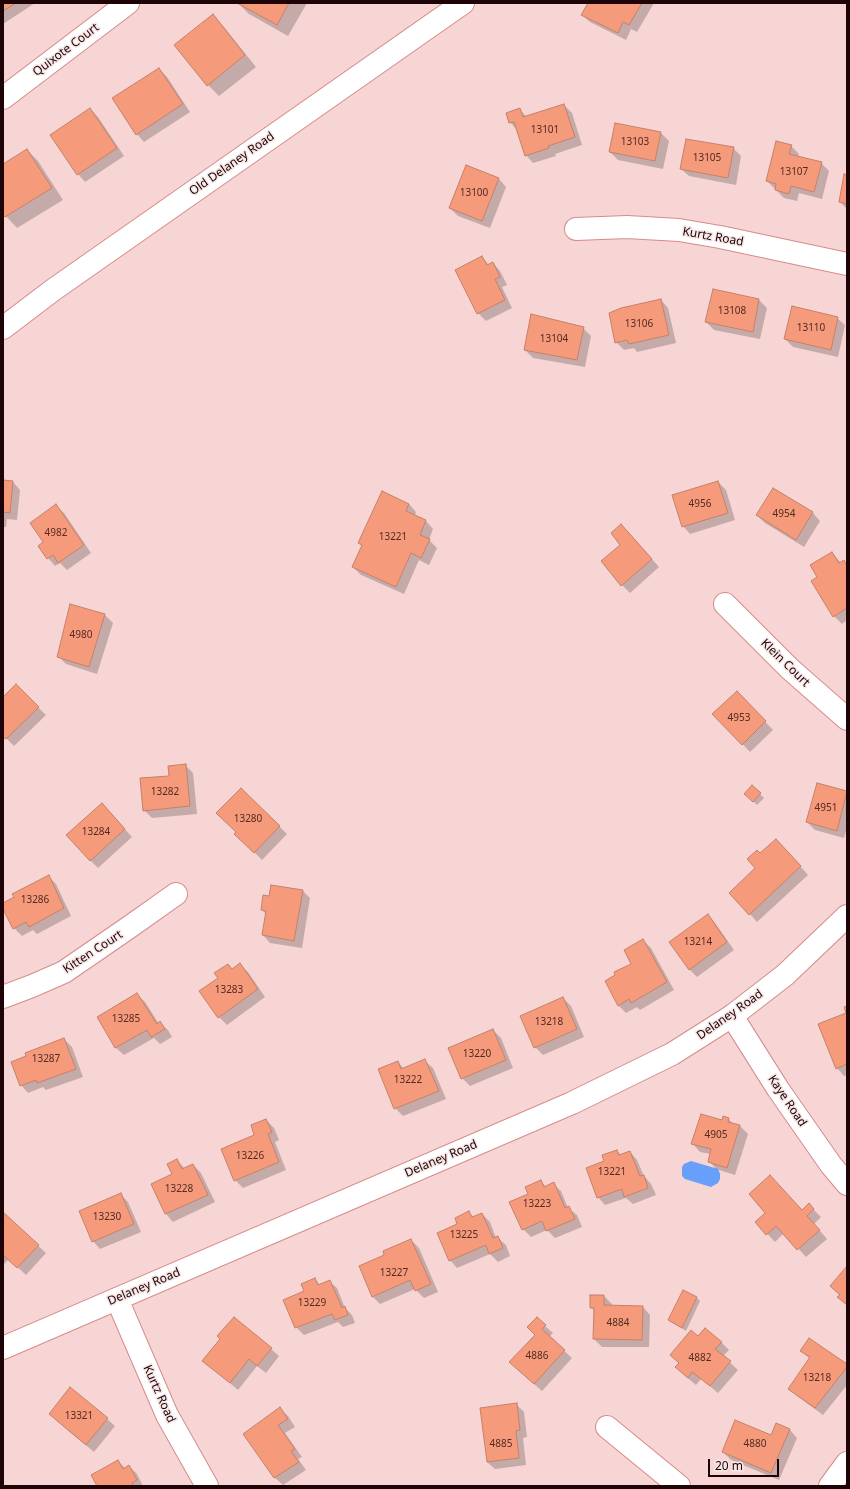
<!DOCTYPE html>
<html>
<head>
<meta charset="utf-8">
<style>
  body { margin:0 }
  #map { position:relative; width:850px; height:1489px; overflow:hidden; background:#f6d5d4; font-family:"Noto Sans",sans-serif }
  canvas { display:block }
  .frame { position:absolute; inset:0; border:4px solid #1e0406; pointer-events:none }
  .scale { position:absolute; left:708px; top:1459px; width:71px; height:18px; box-sizing:border-box; border:2px solid #1e0406; border-top:0; padding-left:5px; font-size:12px; line-height:14px; white-space:nowrap; color:#1e0406; -webkit-text-stroke:3px #f7e6e6; paint-order:stroke }
</style>
</head>
<body>
<div id="map">
<canvas width="850" height="1489"></canvas>
<div class="frame"></div>
<div class="scale">20 m</div>
</div>
<script>
const context = document.querySelector('canvas').getContext('2d');
context.lineJoin = 'round';
function fillPath(path, color) { context.fillStyle = color; context.fill(path, 'evenodd'); }
const shape = rows => new Path2D(rows.map(r => 'M' + r).join(''));
function strokePath(path, color, width, dash) { context.strokeStyle = color; context.lineWidth = width; context.lineCap = dash ? 'butt' : 'round'; context.setLineDash(dash || []); context.stroke(path); }
function drawText(font, color, halo, rows, align = 'center') {
  context.font = font + ' "Noto Sans",sans-serif'; context.lineWidth = 3; context.setLineDash([]); context.textBaseline = 'middle'; context.strokeStyle = halo; context.fillStyle = color; for (const [text, x, y, turn = 0] of rows) {
    context.save(); context.translate(x, y); context.rotate((+turn || 0) * Math.PI / 180); context.textAlign = isNaN(turn) ? turn : align; if (halo) context.strokeText(text, 0, 0); context.fillText(text, 0, 0); context.restore();
  }
}
fillPath(shape([
  [691,1161,718,1169,720,1174,720,1179,718,1183,711,1187,685,1179,682,1176,682,1167,684,1164]
]), '#679ffa');
fillPath(shape([
  [3,3,35,3,3,24],
  [238,3,307,3,288,36,249,14],
  [589,3,654,3,637,32,631,29,626,40,590,22,582,15],
  [213,16,224,27,256,67,219,96,208,85],
  [159,69,167,77,190,112,144,142,137,134],
  [564,105,572,113,582,145,555,154,556,156,533,163,526,155,517,130,510,122,520,110,527,117],
  [90,109,98,117,124,156,85,182,78,174],
  [615,124,661,133,669,141,663,169,618,160,610,152],
  [791,146,799,154,798,157,821,163,829,171,822,199,799,193,797,201,784,198,767,181],
  [733,148,741,156,736,185,689,176,681,169],
  [27,150,38,161,63,200,17,228,3,213,3,165],
  [467,166,499,179,506,187,490,228,458,216,450,208],
  [847,176,847,209,840,202],
  [482,257,489,265,493,263,500,271,507,285,502,287,512,308,486,321,478,313],
  [714,290,759,300,767,308,760,339,714,330,706,322],
  [661,300,668,308,676,343,637,352,634,348,624,350,616,342],
  [837,318,845,325,838,357,793,347,785,339],
  [583,328,591,336,585,367,533,358,525,350],
  [3,481,13,482,20,490,17,520,7,519,6,527,3,527],
  [718,482,726,490,735,520,690,534,683,526],
  [773,489,813,513,820,521,804,547,765,523,757,515],
  [409,504,416,512,415,516,426,521,433,529,429,540,437,548,429,565,419,560,404,594,361,575,353,567,362,546,360,543],
  [56,506,64,513,91,553,67,570,60,563,55,566,48,558,44,543],
  [629,533,659,567,630,593,622,585,621,545],
  [832,553,841,563,843,561,847,565,847,620,842,624,834,616,819,577],
  [71,605,105,615,113,623,97,674,66,664,58,656],
  [16,686,46,715,14,746,3,735,3,699],
  [745,700,773,730,750,752,714,714],
  [185,765,193,773,197,814,152,818,144,810,170,776],
  [817,784,847,792,847,828,844,838,815,830,807,822],
  [752,786,764,798,757,805,745,794],
  [241,789,287,834,262,860,236,834],
  [102,804,132,837,98,868,90,860],
  [784,848,808,875,757,922,750,914,760,854],
  [49,877,56,884,71,916,37,934,33,930,22,936,14,928,3,907,3,904],
  [303,891,310,898,302,948,270,943,263,935,266,914,262,910],
  [708,915,715,923,734,950,697,977,689,969],
  [643,940,651,948,674,990,640,1010,637,1007,626,1013,618,1005,632,964],
  [240,965,248,972,265,997,227,1025,219,1017,233,970],
  [137,994,145,1002,159,1024,160,1023,168,1030,172,1037,160,1044,154,1038,124,1055,116,1048,98,1018],
  [563,998,571,1006,584,1037,543,1055,535,1047],
  [847,1014,847,1075,844,1076,837,1068],
  [493,1030,501,1038,513,1068,470,1086,462,1078],
  [64,1039,72,1047,83,1077,46,1090,43,1087,28,1093,21,1085],
  [425,1061,433,1068,446,1099,403,1116,395,1108,398,1062,404,1069],
  [728,1119,734,1124,740,1126,748,1134,735,1175,716,1169,709,1161,711,1154,700,1152,693,1144,722,1121],
  [266,1120,274,1128,279,1140,275,1142,286,1170,243,1188,235,1180,256,1136],
  [617,1151,621,1155,630,1152,637,1160,644,1176,651,1184,656,1195,633,1204,626,1198,605,1205,598,1197,605,1162],
  [177,1160,185,1169,193,1165,201,1173,215,1202,173,1222,166,1214,152,1184,173,1175],
  [541,1181,546,1187,553,1184,561,1191,568,1208,577,1215,582,1227,555,1238,547,1230,531,1237,523,1229,529,1194],
  [120,1194,128,1202,141,1232,100,1249,93,1241],
  [809,1205,821,1217,814,1224,827,1239,806,1257,784,1233,775,1242,756,1222,802,1211],
  [3,1213,46,1253,26,1275,9,1259,4,1264,3,1263],
  [469,1213,474,1218,482,1214,490,1222,496,1238,498,1238,506,1245,510,1256,498,1262,490,1254,457,1268,450,1260,459,1224],
  [411,1240,419,1248,438,1292,424,1298,415,1289,380,1304,372,1296,385,1255],
  [315,1279,320,1285,329,1281,337,1288,345,1308,352,1315,355,1323,343,1327,338,1322,304,1335,296,1327,305,1292],
  [683,1291,697,1298,700,1301,686,1331,669,1320],
  [604,1296,612,1304,612,1306,643,1307,650,1315,649,1347,602,1347,594,1339,595,1312,591,1307],
  [545,1326,553,1333,549,1337,572,1358,542,1391,518,1370,536,1335],
  [698,1337,721,1342,729,1350,723,1356,738,1370,718,1393,701,1379,696,1385,684,1375],
  [271,1349,279,1356,266,1373,257,1366,238,1390,204,1361],
  [801,1351,847,1365,847,1385,823,1415,797,1396,789,1389,810,1359],
  [516,1404,524,1412,527,1437,523,1438,526,1465,495,1469,487,1462],
  [280,1409,288,1416,295,1427,285,1433,302,1457,298,1459,306,1470,283,1485,275,1478,244,1434],
  [107,1419,115,1426,94,1452,58,1422],
  [777,1425,790,1430,797,1438,779,1480,731,1460,723,1452,772,1437],
  [118,1461,125,1468,129,1466,137,1474,143,1486,98,1486]
]), '#0003');
const building = shape([
  [3,3,16,3,3,11,3,3],
  [237,3,289,3,277,25,237,3],
  [588,3,642,3,629,25,623,22,618,33,581,15,588,3],
  [213,14,245,55,207,86,174,45,213,14],
  [159,68,183,104,136,135,112,98,159,68],
  [564,104,575,137,548,146,549,148,525,156,514,122,509,123,506,113,520,108,523,117,564,104],
  [90,108,117,148,77,175,50,135,90,108],
  [615,123,661,132,655,161,609,152,615,123],
  [686,139,734,147,728,178,680,169,686,139],
  [776,141,792,145,789,154,822,162,814,192,791,186,789,194,775,190,776,184,766,181,776,141],
  [27,149,52,188,5,217,3,215,3,164,27,149],
  [466,165,499,178,482,221,449,208,466,165],
  [844,174,847,175,847,204,839,202,844,174],
  [482,256,487,265,493,262,500,277,495,279,505,300,477,314,455,270,482,256],
  [713,289,759,299,753,332,705,322,713,289],
  [661,299,669,335,629,344,627,340,615,343,609,313,621,308,661,299],
  [792,306,838,317,831,350,784,339,792,306],
  [531,314,584,327,577,360,524,350,531,314],
  [3,480,13,481,10,513,3,512,3,480],
  [718,481,728,513,682,527,672,495,718,481],
  [773,488,813,512,796,540,756,515,773,488],
  [382,491,409,504,406,511,426,520,420,535,430,539,421,558,411,553,396,587,352,567,362,545,358,543,382,491],
  [56,504,84,545,58,563,53,555,47,559,38,546,43,542,30,523,56,504],
  [621,524,652,559,621,586,601,561,620,545,611,533,621,524],
  [832,552,839,563,844,560,847,566,847,608,833,617,811,581,817,577,810,565,832,552],
  [70,604,105,614,89,667,57,657,70,604],
  [16,684,39,707,6,739,3,737,3,697,16,684],
  [737,691,766,721,742,745,712,714,737,691],
  [186,764,190,806,143,811,140,778,169,776,168,766,186,764],
  [817,783,847,791,837,831,806,822,817,783],
  [752,785,761,793,753,802,744,794,752,785],
  [241,788,280,826,254,853,234,834,236,832,216,813,241,788],
  [102,803,125,829,90,861,66,835,102,803],
  [776,839,801,866,749,915,729,893,755,868,747,859,757,850,760,853,776,839],
  [49,875,64,908,29,927,26,922,13,929,3,909,3,903,14,897,12,894,49,875],
  [271,885,303,890,294,941,262,935,266,911,261,910,263,895,269,896,271,885],
  [708,914,727,942,689,970,669,942,708,914],
  [643,939,667,982,631,1003,629,999,618,1006,605,981,615,975,614,972,631,964,624,950,643,939],
  [240,963,258,989,218,1018,199,991,218,978,214,973,228,964,232,969,240,963],
  [137,993,157,1024,160,1021,165,1029,151,1037,147,1030,115,1048,97,1017,137,993],
  [563,997,577,1029,534,1048,520,1016,563,997],
  [847,1006,847,1064,836,1069,818,1024,846,1013,844,1007,847,1006],
  [493,1029,506,1060,461,1079,448,1048,493,1029],
  [64,1038,76,1069,37,1083,36,1080,20,1086,11,1062,26,1056,25,1053,64,1038],
  [425,1059,439,1091,394,1109,378,1069,398,1061,401,1069,425,1059],
  [701,1114,722,1120,723,1116,729,1118,728,1122,740,1125,727,1168,708,1162,711,1149,691,1144,701,1114],
  [266,1119,272,1132,268,1134,279,1162,234,1181,221,1149,254,1135,251,1125,266,1119],
  [617,1150,619,1155,630,1151,640,1176,644,1175,648,1188,624,1197,622,1189,597,1198,586,1168,604,1161,602,1155,617,1150],
  [177,1159,182,1169,193,1164,208,1195,165,1214,151,1184,172,1174,167,1164,177,1159],
  [770,1175,802,1210,809,1203,814,1209,807,1216,820,1230,797,1250,776,1226,766,1235,755,1222,765,1213,749,1194,770,1175],
  [541,1180,544,1187,554,1182,565,1208,569,1206,575,1219,546,1231,542,1221,522,1230,509,1202,528,1194,525,1187,541,1180],
  [121,1193,134,1224,92,1242,79,1211,121,1193],
  [469,1211,472,1217,482,1213,493,1238,498,1236,503,1248,489,1254,486,1245,449,1261,437,1233,457,1224,455,1218,469,1211],
  [3,1212,39,1245,17,1268,3,1255,3,1212],
  [411,1239,431,1284,415,1291,410,1280,372,1297,359,1266,384,1255,383,1251,411,1239],
  [847,1266,847,1305,837,1297,840,1295,830,1286,847,1266],
  [315,1278,318,1285,330,1280,342,1308,345,1306,348,1315,335,1320,332,1314,295,1328,283,1300,304,1291,301,1284,315,1278],
  [683,1290,697,1297,682,1328,668,1320,683,1290],
  [590,1295,604,1295,604,1305,643,1306,642,1340,593,1339,594,1308,590,1308,590,1295],
  [234,1317,272,1348,257,1366,249,1359,230,1383,202,1361,220,1339,217,1336,234,1317],
  [537,1317,546,1325,542,1329,565,1350,534,1384,509,1362,535,1335,527,1327,537,1317],
  [705,1328,722,1342,715,1349,731,1361,710,1386,692,1372,688,1378,675,1367,679,1363,670,1355,691,1330,698,1336,705,1328],
  [809,1338,847,1364,847,1367,815,1408,788,1389,810,1357,800,1351,809,1338],
  [70,1387,108,1418,86,1445,49,1414,70,1387],
  [517,1403,520,1430,516,1431,519,1458,487,1462,480,1408,517,1403],
  [280,1407,288,1419,278,1425,295,1449,291,1451,299,1462,274,1478,243,1434,280,1407],
  [735,1420,771,1435,776,1423,790,1429,771,1473,722,1452,735,1420],
  [118,1460,123,1469,129,1465,137,1480,132,1483,133,1486,97,1486,91,1475,118,1460]
]);
fillPath(building, '#f59b7c');
strokePath(building, '#c58068', 1);
const minor = shape([
  [3,98,128,3],
  [576,229,627,227,679,230,720,237,847,264],
  [3,328,53,290,463,3],
  [725,604,790,669,847,719],
  [3,997,32,986,64,972,128,928,176,894],
  [732,1016,778,1089,831,1165,847,1184],
  [117,1299,167,1415,207,1486],
  [607,1427,679,1486],
  [830,1486,847,1463]
]);
const tertiary = shape([
  [3,1348,572,1103,672,1054,732,1016,785,975,847,916]
]);
strokePath(minor, '#d78b8b', 24);
strokePath(tertiary, '#d78b8b', 24);
strokePath(minor, '#fff', 22);
strokePath(tertiary, '#fff', 22);
drawText('10px', '#542a24', null, [
  ["13101",545,130],
  ["13103",635,142],
  ["13105",707,158],
  ["13107",794,172],
  ["13100",474,193],
  ["13108",732,311],
  ["13106",639,324],
  ["13110",811,328],
  ["13104",554,339],
  ["4956",700,504],
  ["4954",784,514],
  ["4982",56,533],
  ["13221",393,537],
  ["4980",81,635],
  ["4953",739,718],
  ["13282",165,792],
  ["4951",826,808],
  ["13280",248,819],
  ["13284",96,832],
  ["13286",35,900],
  ["13214",698,942],
  ["13283",229,990],
  ["13285",126,1019],
  ["13218",549,1022],
  ["13220",477,1054],
  ["13287",46,1059],
  ["13222",408,1080],
  ["4905",716,1135],
  ["13226",250,1156],
  ["13221",612,1172],
  ["13228",179,1189],
  ["13223",537,1204],
  ["13230",107,1217],
  ["13225",464,1235],
  ["13227",394,1273],
  ["13229",312,1303],
  ["4884",618,1323],
  ["4886",537,1356],
  ["4882",700,1358],
  ["13218",817,1378],
  ["13321",79,1416],
  ["4885",501,1444],
  ["4880",755,1444]
]);
drawText('12px', '#1e0406', '#f7e6e6', [
  ["Quixote Court",66,50,-37],
  ["Old Delaney Road",232,164,-35],
  ["Kurtz Road",713,237,10],
  ["Klein Court",785,663,44],
  ["Kitten Court",93,952,-33],
  ["Delaney Road",730,1015,-35],
  ["Kaye Road",787,1101,56],
  ["Delaney Road",441,1159,-23],
  ["Delaney Road",144,1287,-23],
  ["Kurtz Road",159,1394,66]
]);
</script>
</body>
</html>
